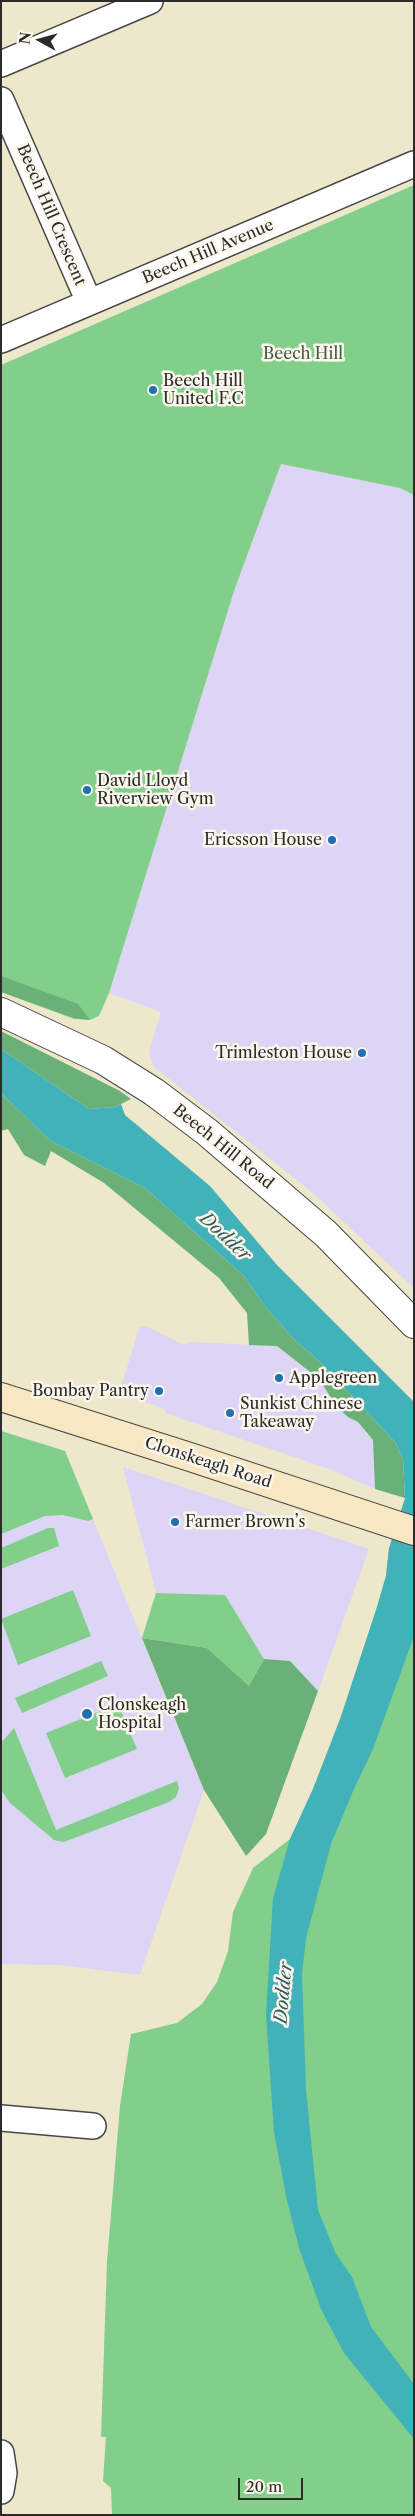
<!DOCTYPE html>
<html>
<head>
<meta charset="utf-8">
<style>
  body { margin:0 }
  #map { position:relative; width:415px; height:2516px; overflow:hidden; background:#ede7cc; font-family:"Libre Caslon Text",serif }
  canvas { display:block }
  .frame { position:absolute; inset:0; border:2px solid #2b2b2b; pointer-events:none }
  .north { position:absolute; left:15px; top:15px; width:50px; height:50px; -webkit-text-stroke:4px #fbf7ec; paint-order:stroke; rotate:277deg; font-size:14px; font-weight:700; line-height:20px; text-align:center; color:#2b2b2b }
  .north::after { content:''; display:block; margin:auto; width:18px; height:22px; background:#2b2b2b; clip-path:polygon(50% 0,100% 100%,50% 72%,0 100%) }
  .scale { position:absolute; left:238px; top:2478px; width:65px; height:22px; box-sizing:border-box; border:2px solid #2b2b2b; border-top:0; padding-left:6px; font-size:15px; line-height:18px; white-space:nowrap; color:#2b2b2b; -webkit-text-stroke:4px #fbf7ec; paint-order:stroke }
</style>
</head>
<body>
<div id="map">
<canvas width="415" height="2516"></canvas>
<div class="frame"></div>
<div class="north">N</div>
<div class="scale">20 m</div>
</div>
<script>
const context = document.querySelector('canvas').getContext('2d');
context.lineJoin = 'round';
function fillPath(path, color) { context.fillStyle = color; context.fill(path, 'evenodd'); }
const shape = rows => new Path2D(rows.map(r => 'M' + r).join(''));
function strokePath(path, color, width, dash) { context.strokeStyle = color; context.lineWidth = width; context.lineCap = dash ? 'butt' : 'round'; context.setLineDash(dash || []); context.stroke(path); }
function drawText(font, color, halo, rows, align = 'center') {
  context.font = font + ' "Libre Caslon Text",serif'; context.lineWidth = 5; context.setLineDash([]); context.textBaseline = 'middle'; context.strokeStyle = halo; context.fillStyle = color; for (const [text, x, y, turn = 0] of rows) {
    context.save(); context.translate(x, y); context.rotate((+turn || 0) * Math.PI / 180); context.textAlign = isNaN(turn) ? turn : align; if (halo) context.strokeText(text, 0, 0); context.fillText(text, 0, 0); context.restore();
  }
}
fillPath(shape([
  [281,464,400,488,414,495,414,1288,312,1192,154,1067,149,1052,161,1012,109,993,235,588],
  [140,1326,146,1326,183,1345,190,1342,277,1346,319,1379,337,1407,348,1417,358,1422,373,1440,375,1489,329,1469,165,1413,165,1409,119,1393],
  [1,1431,65,1451,204,1790,140,1975,59,1965,1,1964],
  [123,1467,369,1549,318,1691,290,1661,264,1659,225,1595,156,1593]
]), '#ddd5f6');
fillPath(shape([
  [414,185,414,495,400,488,281,464,235,588,109,993,99,1016,90,1020,74,1019,1,992,1,365],
  [1,1431,65,1451,93,1519,88,1521,63,1515,45,1516,1,1534],
  [48,1528,54,1528,59,1546,1,1569,1,1548],
  [389,1548,414,1557,414,2515,112,2515,111,2488,103,2481,106,2437,101,2437,107,2262,120,2106,131,2034,177,2023,202,2004,217,1982,228,1951,233,1912,253,1868,290,1839,313,1789,341,1716,377,1607,386,1576],
  [73,1590,91,1636,18,1665,1,1619],
  [156,1593,225,1595,264,1659,249,1686,207,1648,142,1638],
  [101,1661,108,1676,22,1713,15,1698],
  [118,1704,137,1749,65,1778,46,1733],
  [14,1728,56,1830,177,1781,179,1788,176,1797,169,1802,64,1842,54,1840,10,1803,1,1790,1,1743]
]), '#82ce8b');
fillPath(shape([
  [1,976,78,1004,90,1020,74,1018,1,992],
  [1,1031,120,1091,131,1099,115,1107,89,1109,1,1049],
  [1,1093,49,1140,145,1188,244,1276,267,1309,294,1339,321,1363,395,1442,403,1459,405,1498,375,1489,373,1440,358,1422,348,1417,337,1407,319,1379,277,1346,249,1345,247,1313,219,1278,104,1183,51,1151,45,1166,24,1155,8,1129,1,1131],
  [142,1638,207,1648,249,1686,264,1659,290,1661,318,1691,266,1834,246,1856,204,1790]
]), '#69b177');
fillPath(shape([
  [1,1049,89,1109,115,1107,121,1104,125,1115,210,1186,277,1265,414,1402,414,1636,373,1749,354,1789,331,1844,306,1938,302,1974,306,2090,318,2210,336,2254,352,2277,371,2327,414,2384,414,2439,344,2353,321,2309,300,2251,287,2201,274,2132,266,2015,273,1898,290,1839,313,1789,341,1717,377,1607,386,1576,389,1548,405,1498,403,1459,395,1442,321,1363,294,1339,267,1309,244,1276,145,1188,49,1140,1,1093]
]), '#41b1ba');
const minor = shape([
  [1,64,150,1],
  [1,100,89,302],
  [1,340,414,164],
  [1,2118,93,2126],
  [1,2453,4,2473,1,2491]
]);
const tertiary = shape([
  [1,1012,103,1060,154,1092,207,1132,326,1234,414,1324]
]);
const secondary = shape([
  [1,1397,190,1457,414,1531]
]);
strokePath(minor, '#484743', 28);
strokePath(tertiary, '#484743', 30);
strokePath(secondary, '#484743', 30);
strokePath(minor, '#fff', 25);
strokePath(tertiary, '#fff', 28);
strokePath(secondary, '#f7e8c3', 28);
for (const [x, y, r, color] of [
  [153,390,5,"#1f6fb2"],
  [87,790,5,"#1f6fb2"],
  [332,840,5,"#1f6fb2"],
  [362,1053,5,"#1f6fb2"],
  [279,1378,5,"#1f6fb2"],
  [159,1391,5,"#1f6fb2"],
  [230,1413,5,"#1f6fb2"],
  [175,1522,5,"#1f6fb2"],
  [87,1714,6,"#1f6fb2"]
]) { const dot = new Path2D(); dot.arc(x, y, r, 0, 2 * Math.PI); context.fillStyle = color; context.fill(dot); strokePath(dot, '#fbf7ec', 2); }
drawText('16px', '#2b2b2b', '#fbf7ec', [
  ["Beech Hill Crescent",51,215,67],
  ["Beech Hill Avenue",208,252,-23],
  ["Beech Hill Road",223,1147,39],
  ["Clonskeagh Road",208,1463,18]
]);
drawText('16px', '#455c48', '#fbf7ec', [
  ["Beech Hill",303,354]
]);
drawText('16px', '#2b2b2b', '#fbf7ec', [
  ["Beech Hill",163,381],
  ["United F.C",163,399],
  ["David Lloyd",97,781],
  ["Riverview Gym",97,799],
  ["Ericsson House",322,840,"right"],
  ["Trimleston House",352,1053,"right"],
  ["Applegreen",289,1378],
  ["Bombay Pantry",149,1391,"right"],
  ["Sunkist Chinese",240,1404],
  ["Takeaway",240,1422],
  ["Farmer Brown’s",185,1522],
  ["Clonskeagh",98,1705],
  ["Hospital",98,1723]
], 'left');
drawText('italic 18px', '#335a5d', '#fbf7ec', [
  ["Dodder",225,1237,43],
  ["Dodder",284,1993,-85]
]);
</script>
</body>
</html>
